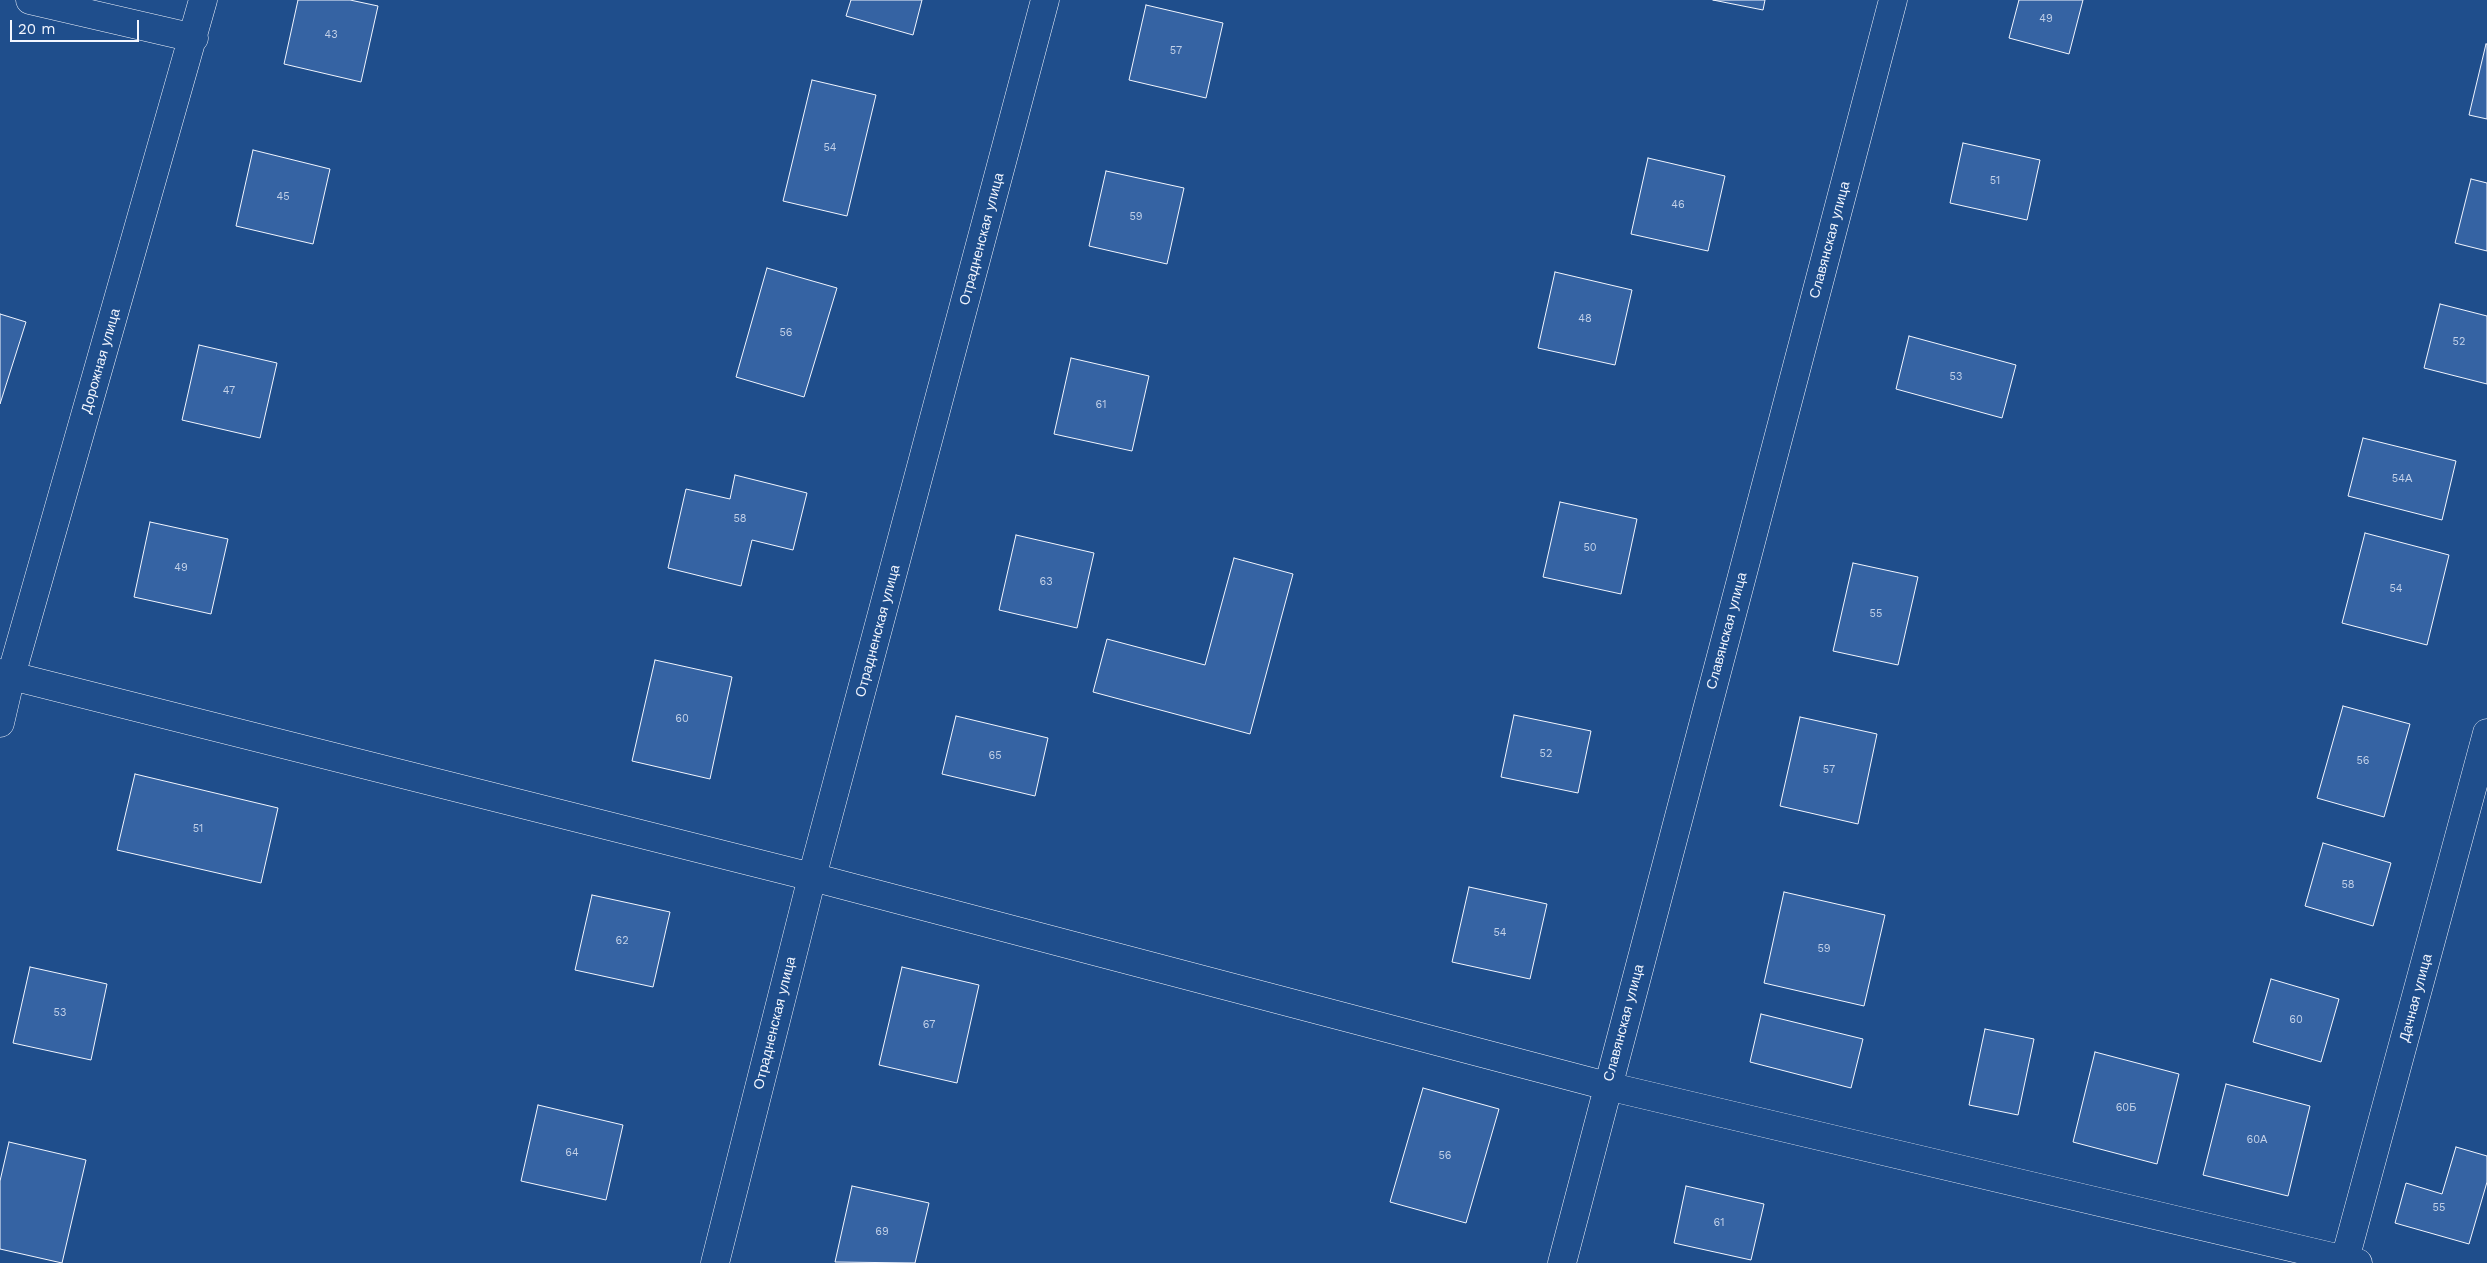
<!DOCTYPE html>
<html>
<head>
<meta charset="utf-8">
<style>
  body { margin:0 }
  #map { position:relative; width:2487px; height:1263px; overflow:hidden; background:#1f4e8c; font-family:"Work Sans",sans-serif }
  canvas { display:block }
  .scale { position:absolute; left:10px; top:20px; width:129px; height:22px; box-sizing:border-box; border:2px solid #f2f6ff; border-top:0; padding-left:6px; font-size:15px; line-height:18px; white-space:nowrap; color:#f2f6ff; -webkit-text-stroke:4px #1f4e8c; paint-order:stroke }
</style>
</head>
<body>
<div id="map">
<canvas width="2487" height="1263"></canvas>
<div class="scale">20 m</div>
</div>
<script>
const context = document.querySelector('canvas').getContext('2d');
context.lineJoin = 'round';
function fillPath(path, color) { context.fillStyle = color; context.fill(path, 'evenodd'); }
const shape = rows => new Path2D(rows.map(r => 'M' + r).join(''));
function strokePath(path, color, width, dash) { context.strokeStyle = color; context.lineWidth = width; context.lineCap = dash ? 'butt' : 'round'; context.setLineDash(dash || []); context.stroke(path); }
function drawText(font, color, halo, rows, align = 'center') {
  context.font = font + ' "Work Sans",sans-serif'; context.lineWidth = 4; context.setLineDash([]); context.textBaseline = 'middle'; context.strokeStyle = halo; context.fillStyle = color; for (const [text, x, y, turn = 0] of rows) {
    context.save(); context.translate(x, y); context.rotate((+turn || 0) * Math.PI / 180); context.textAlign = isNaN(turn) ? turn : align; if (halo) context.strokeText(text, 0, 0); context.fillText(text, 0, 0); context.restore();
  }
}
const building = shape([
  [298,0,350,0,378,6,361,82,284,64,298,0],
  [851,0,922,0,913,35,846,16,851,0],
  [1713,0,1765,0,1763,10,1713,0],
  [2019,0,2083,0,2069,54,2009,38,2019,0],
  [1146,5,1223,23,1206,98,1129,80,1146,5],
  [2486,44,2487,44,2487,119,2469,115,2486,44],
  [812,80,876,95,847,216,783,201,812,80],
  [1963,143,2040,160,2027,220,1950,203,1963,143],
  [253,150,330,169,313,244,236,226,253,150],
  [1648,158,1725,176,1708,251,1631,234,1648,158],
  [1106,171,1184,188,1167,264,1089,246,1106,171],
  [2471,179,2487,183,2487,251,2455,243,2471,179],
  [767,268,837,288,804,397,736,377,767,268],
  [1555,272,1632,290,1615,365,1538,348,1555,272],
  [2440,304,2487,316,2487,384,2424,368,2440,304],
  [0,314,26,322,0,404,0,314],
  [1909,336,2016,365,2002,418,1896,389,1909,336],
  [199,345,277,363,260,438,182,420,199,345],
  [1071,358,1149,376,1132,451,1054,434,1071,358],
  [2363,438,2456,461,2442,520,2348,496,2363,438],
  [735,475,807,493,793,550,752,540,741,586,668,568,686,489,730,499,735,475],
  [1560,502,1637,519,1621,594,1543,577,1560,502],
  [150,522,228,539,211,614,134,597,150,522],
  [2365,533,2449,555,2427,645,2342,623,2365,533],
  [1016,535,1094,553,1077,628,999,610,1016,535],
  [1234,558,1293,574,1250,734,1093,692,1107,639,1205,665,1234,558],
  [1853,563,1918,577,1898,665,1833,651,1853,563],
  [655,660,732,677,710,779,632,761,655,660],
  [2343,706,2410,724,2384,817,2317,798,2343,706],
  [1514,715,1591,731,1578,793,1501,777,1514,715],
  [956,716,1048,738,1035,796,942,774,956,716],
  [1800,717,1877,734,1858,824,1780,806,1800,717],
  [135,774,278,808,261,883,117,850,135,774],
  [2323,843,2391,863,2373,926,2305,906,2323,843],
  [1469,887,1547,904,1530,979,1452,962,1469,887],
  [1784,892,1885,915,1864,1006,1764,983,1784,892],
  [592,895,670,912,653,987,575,970,592,895],
  [30,967,107,984,91,1060,13,1043,30,967],
  [902,967,979,985,957,1083,879,1065,902,967],
  [2271,979,2339,999,2321,1062,2253,1042,2271,979],
  [1761,1014,1863,1039,1851,1088,1750,1062,1761,1014],
  [1985,1029,2034,1039,2018,1115,1969,1105,1985,1029],
  [2095,1052,2179,1074,2157,1164,2073,1142,2095,1052],
  [2226,1084,2310,1106,2288,1196,2203,1175,2226,1084],
  [1423,1088,1499,1109,1466,1223,1390,1202,1423,1088],
  [538,1105,623,1125,606,1200,521,1181,538,1105],
  [9,1142,86,1160,62,1263,0,1249,0,1181,9,1142],
  [2456,1147,2487,1156,2487,1182,2469,1244,2395,1223,2406,1183,2442,1194,2456,1147],
  [852,1186,929,1203,915,1263,835,1262,852,1186],
  [1686,1186,1764,1204,1751,1260,1674,1243,1686,1186]
]);
fillPath(building, '#3563a3');
strokePath(building, '#f2f6ff', 1);
const minor = shape([
  [30,0,194,38],
  [0,673,812,877,1607,1086,2358,1263],
  [0,723,11,676,203,0],
  [715,1263,812,877,1045,0],
  [1562,1263,1893,0],
  [2344,1263,2487,733]
]);
strokePath(minor, '#f2f6ff', 29);
strokePath(minor, '#1f4e8c', 28);
drawText('11px', '#c3d1e8', null, [
  ["49",2046,19],
  ["43",331,35],
  ["57",1176,51],
  ["54",830,148],
  ["51",1995,181],
  ["45",283,197],
  ["46",1678,205],
  ["59",1136,217],
  ["48",1585,319],
  ["56",786,333],
  ["52",2459,342],
  ["53",1956,377],
  ["47",229,391],
  ["61",1101,405],
  ["54А",2402,479],
  ["58",740,519],
  ["50",1590,548],
  ["49",181,568],
  ["63",1046,582],
  ["54",2396,589],
  ["55",1876,614],
  ["60",682,719],
  ["52",1546,754],
  ["65",995,756],
  ["56",2363,761],
  ["57",1829,770],
  ["51",198,829],
  ["58",2348,885],
  ["54",1500,933],
  ["62",622,941],
  ["59",1824,949],
  ["53",60,1013],
  ["60",2296,1020],
  ["67",929,1025],
  ["60Б",2126,1108],
  ["60А",2257,1140],
  ["64",572,1153],
  ["56",1445,1156],
  ["55",2439,1208],
  ["61",1719,1223],
  ["69",882,1232]
]);
drawText('14px', '#f2f6ff', '#1f4e8c', [
  ["Отрадненская улица",982,239,-75],
  ["Славянская улица",1830,240,-75],
  ["Дорожная улица",101,361,-74],
  ["Отрадненская улица",878,631,-75],
  ["Славянская улица",1727,631,-75],
  ["Дачная улица",2416,998,-75],
  ["Отрадненская улица",775,1023,-76],
  ["Славянская улица",1624,1023,-75]
]);
</script>
</body>
</html>
